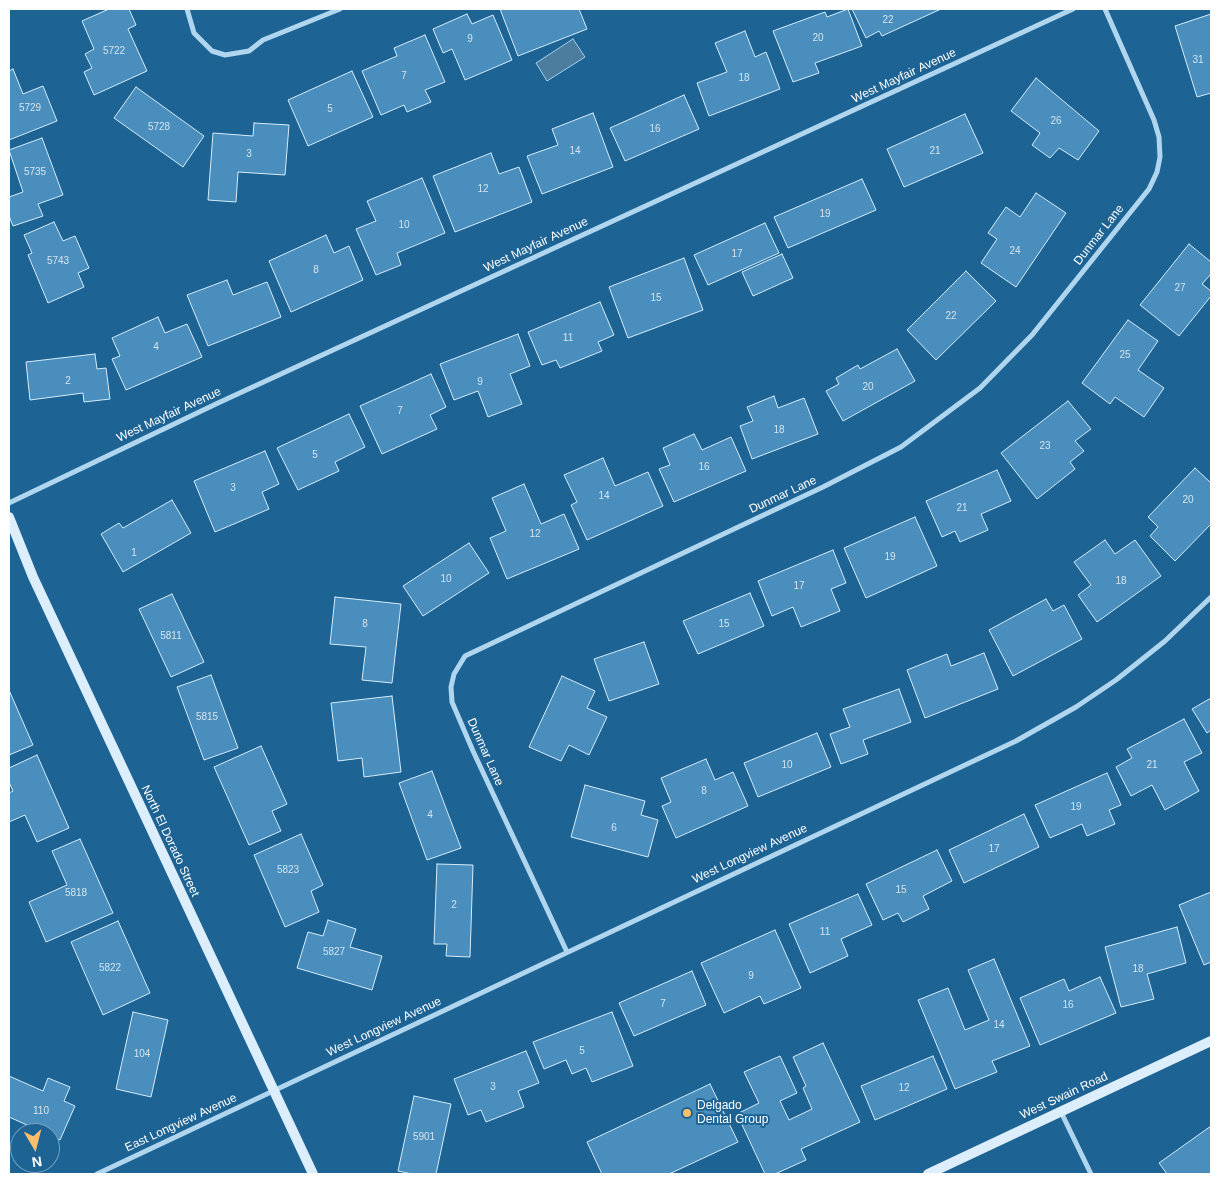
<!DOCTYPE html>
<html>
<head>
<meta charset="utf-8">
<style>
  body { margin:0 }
  #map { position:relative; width:1220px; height:1183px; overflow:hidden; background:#1d6394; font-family:Helvetica,sans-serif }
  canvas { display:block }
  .frame { position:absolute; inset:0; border:10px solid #fff; pointer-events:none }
  .north { position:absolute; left:10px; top:1123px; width:50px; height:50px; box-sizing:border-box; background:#1d6394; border:1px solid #77a1bf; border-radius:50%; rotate:172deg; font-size:14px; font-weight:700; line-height:20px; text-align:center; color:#fff }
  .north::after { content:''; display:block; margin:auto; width:18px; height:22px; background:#febf6d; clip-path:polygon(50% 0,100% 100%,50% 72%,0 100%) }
</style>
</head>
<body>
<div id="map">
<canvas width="1220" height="1183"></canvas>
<div class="frame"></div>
<div class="north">N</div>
</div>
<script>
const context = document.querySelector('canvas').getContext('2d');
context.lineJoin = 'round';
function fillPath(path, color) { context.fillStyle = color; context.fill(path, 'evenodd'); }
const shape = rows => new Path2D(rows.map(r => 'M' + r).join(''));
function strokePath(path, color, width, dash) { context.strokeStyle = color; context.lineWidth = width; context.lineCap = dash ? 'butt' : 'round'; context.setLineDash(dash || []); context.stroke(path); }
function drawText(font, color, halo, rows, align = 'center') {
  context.font = font + ' Helvetica,sans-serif'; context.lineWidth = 4; context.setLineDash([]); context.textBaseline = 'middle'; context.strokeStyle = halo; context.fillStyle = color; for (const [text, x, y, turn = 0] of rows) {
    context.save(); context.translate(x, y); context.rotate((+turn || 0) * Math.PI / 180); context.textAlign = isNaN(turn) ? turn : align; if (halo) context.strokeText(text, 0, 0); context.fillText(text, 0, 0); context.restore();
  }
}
const water = shape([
  [573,39,585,57,547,81,536,63,573,39]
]);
fillPath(water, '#4c7d9f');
strokePath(water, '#a2d2f1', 1);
const building = shape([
  [109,9,129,9,136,25,128,29,147,71,94,95,84,72,92,68,85,54,94,49,82,21,109,9],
  [500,9,579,9,587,29,518,56,500,9],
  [848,9,862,46,815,63,819,73,793,82,773,31,825,12,827,17,848,9],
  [852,9,941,9,882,36,879,31,866,38,852,9],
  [467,14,472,24,493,15,512,60,465,80,452,49,443,53,433,29,467,14],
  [1211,14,1211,93,1197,97,1175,26,1211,14],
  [745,31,755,57,766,52,780,89,709,116,697,83,727,72,715,43,745,31],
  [425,35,445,82,425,90,431,102,407,112,404,105,381,115,362,71,397,56,394,48,425,35],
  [13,69,23,94,43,86,57,121,9,140,9,71,13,69],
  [352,71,373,117,308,146,288,100,352,71],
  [1036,78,1099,131,1078,160,1059,148,1050,158,1032,145,1040,133,1011,111,1036,78],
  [136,87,204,136,183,167,114,118,136,87],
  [684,95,699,129,625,161,610,128,684,95],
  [593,113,613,167,542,194,527,156,558,145,552,129,593,113],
  [965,114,983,153,904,187,887,149,965,114],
  [254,123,289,125,285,175,238,172,236,202,208,200,213,133,253,136,254,123],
  [42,138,63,195,38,204,43,216,13,226,9,216,9,197,23,192,9,150,42,138],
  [491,153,499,174,519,167,532,202,455,232,433,176,491,153],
  [422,178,445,233,397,253,401,265,376,275,356,229,376,221,367,201,422,178],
  [862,179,876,210,788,248,774,217,862,179],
  [1036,193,1066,213,1016,287,981,263,997,239,988,233,1006,207,1020,217,1036,193],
  [54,222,63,241,75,236,89,268,78,273,84,287,48,303,28,255,32,253,24,235,54,222],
  [765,223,779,253,708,285,694,255,765,223],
  [326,235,334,253,349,246,363,280,291,312,269,261,326,235],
  [1189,244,1211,262,1211,274,1202,284,1211,291,1211,296,1179,336,1140,305,1189,244],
  [782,254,793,278,753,296,742,272,782,254],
  [684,258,703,310,628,338,609,287,684,258],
  [966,271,996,301,936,360,907,330,966,271],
  [227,280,233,295,267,282,281,317,208,346,187,295,227,280],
  [600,302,614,335,598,342,602,351,560,368,556,360,542,365,528,332,600,302],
  [158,317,165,333,187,324,202,357,126,390,112,359,120,356,112,338,158,317],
  [1128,320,1158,341,1138,370,1164,388,1144,417,1115,397,1110,404,1082,383,1128,320],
  [518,334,530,366,510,374,522,404,488,417,478,391,454,400,440,364,518,334],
  [897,349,915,381,843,421,826,391,839,384,836,378,858,365,860,369,897,349],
  [95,354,97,369,106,368,110,399,84,402,83,393,30,400,26,362,95,354],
  [431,374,446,407,430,415,437,429,382,454,360,406,431,374],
  [774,396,778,408,804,398,818,434,752,459,740,426,753,421,747,407,774,396],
  [1068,401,1091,429,1075,441,1084,451,1070,462,1075,469,1037,499,1001,453,1068,401],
  [349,414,365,447,335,462,339,471,298,490,277,448,349,414],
  [694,434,702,450,731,437,746,471,674,502,659,469,670,465,663,448,694,434],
  [265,451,279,484,262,492,269,509,215,532,194,481,265,451],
  [603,458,615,486,648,472,663,506,587,540,571,505,577,502,564,475,603,458],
  [1195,468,1211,483,1211,524,1175,561,1150,536,1158,527,1148,517,1195,468],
  [997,470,1011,501,981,514,988,530,960,542,955,531,942,537,926,501,997,470],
  [524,484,541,524,564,514,579,549,507,579,490,538,506,531,492,498,524,484],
  [172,500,191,533,123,572,101,534,119,523,123,528,172,500],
  [915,517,937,566,866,598,844,548,915,517],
  [1105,540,1115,554,1135,540,1161,576,1097,622,1078,595,1091,585,1074,562,1105,540],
  [469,543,489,573,423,616,403,586,469,543],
  [833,550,846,583,831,589,840,611,801,627,793,607,772,616,758,581,833,550],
  [750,593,764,626,698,654,683,621,750,593],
  [172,594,204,662,171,677,139,609,172,594],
  [335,597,401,604,392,683,362,680,366,647,330,644,335,597],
  [1046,599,1053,611,1064,605,1082,639,1013,676,989,630,1046,599],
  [644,642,659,684,609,701,594,659,644,642],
  [984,653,998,689,925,718,907,670,947,654,951,666,984,653],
  [211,675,238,748,204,760,177,687,211,675],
  [562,676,595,691,587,708,607,717,589,755,569,745,561,761,529,747,562,676],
  [899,689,911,722,863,740,868,754,841,764,830,734,850,727,843,709,899,689],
  [9,690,33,745,9,755,9,690],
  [392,696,401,772,364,777,362,758,338,761,331,703,392,696],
  [1211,698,1211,730,1207,733,1192,709,1211,698],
  [1184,719,1202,753,1184,762,1199,791,1165,810,1152,785,1131,796,1116,767,1132,758,1127,749,1184,719],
  [817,733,831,767,758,797,744,763,817,733],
  [261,746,287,804,272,811,281,831,249,845,214,767,261,746],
  [37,755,69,828,37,842,25,815,9,822,9,793,13,791,9,782,9,768,37,755],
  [706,759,715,780,733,772,748,806,676,838,662,806,671,802,661,778,706,759],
  [432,771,461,848,427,860,399,783,432,771],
  [1107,773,1121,805,1109,810,1115,824,1087,836,1082,824,1050,838,1035,805,1107,773],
  [585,785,645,801,641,815,658,820,648,857,571,837,585,785],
  [1024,814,1039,847,964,883,949,850,1024,814],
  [301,834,323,885,311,891,319,912,285,927,254,855,301,834],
  [80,839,113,913,46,942,29,902,67,885,52,851,80,839],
  [937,850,952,881,923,896,929,909,903,922,898,913,883,920,866,884,937,850],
  [437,864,473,865,470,957,446,956,447,944,434,944,437,864],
  [1211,892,1211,962,1204,965,1179,905,1211,892],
  [858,894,872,925,841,939,848,956,810,973,789,924,858,894],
  [328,920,356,929,350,947,382,956,372,990,297,968,308,932,323,936,328,920],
  [118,921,150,993,103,1015,71,942,118,921],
  [1177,927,1186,963,1147,974,1154,999,1121,1007,1105,947,1177,927],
  [775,930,801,988,764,1004,760,996,724,1013,701,963,775,930],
  [994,959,1030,1046,992,1061,997,1072,955,1089,918,1000,948,988,965,1030,989,1020,968,970,994,959],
  [692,971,706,1005,634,1036,619,1003,692,971],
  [1100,977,1116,1013,1040,1045,1020,998,1064,979,1069,991,1100,977],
  [133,1012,168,1020,151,1097,116,1089,133,1012],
  [612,1012,633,1066,592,1082,586,1068,572,1074,566,1060,544,1069,533,1042,612,1012],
  [823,1043,860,1122,801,1149,806,1160,775,1174,765,1174,737,1114,759,1103,744,1072,780,1056,797,1093,780,1101,789,1120,812,1109,803,1088,806,1086,793,1057,823,1043],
  [526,1051,539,1083,518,1091,524,1107,486,1122,481,1110,468,1115,454,1079,526,1051],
  [933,1056,947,1089,875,1120,861,1086,933,1056],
  [9,1076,43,1091,48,1078,70,1087,64,1101,75,1106,60,1140,50,1135,50,1133,45,1133,9,1117,9,1076],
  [710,1084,738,1142,669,1174,602,1174,587,1142,710,1084],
  [414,1096,451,1104,436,1174,412,1174,398,1171,414,1096],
  [1211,1126,1211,1174,1167,1174,1159,1163,1211,1126]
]);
fillPath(building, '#4a8ebd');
strokePath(building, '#d5ecfa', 1);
strokePath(shape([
  [187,9,194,33,212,51,225,55,249,51,263,40,340,9],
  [9,503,218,403,1073,9],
  [567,952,473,751,452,702,451,687,454,674,465,656,823,487,901,447,980,388,1032,335,1149,189,1157,172,1160,157,1159,137,1154,120,1105,9],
  [1061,1112,1091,1174],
  [97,1174,1016,741,1076,707,1116,680,1165,641,1211,597]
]), '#afd5ef', 5);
strokePath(shape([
  [9,517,33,577,313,1174],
  [928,1174,1211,1041]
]), '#dceefb', 10);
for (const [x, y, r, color] of [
  [687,1113,5,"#febf6d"]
]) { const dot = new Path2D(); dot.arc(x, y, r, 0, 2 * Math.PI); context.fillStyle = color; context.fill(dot); strokePath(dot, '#1d6394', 2); }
drawText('10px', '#d2e3ee', null, [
  ["22",888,20],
  ["20",818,38],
  ["9",470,39],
  ["5722",114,51],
  ["31",1198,60],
  ["7",404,76],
  ["18",744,78],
  ["5729",30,108],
  ["5",330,109],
  ["26",1056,121],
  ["5728",159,127],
  ["16",655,129],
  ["14",575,151],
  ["21",935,151],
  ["3",249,154],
  ["5735",35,172],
  ["12",483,189],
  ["19",825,214],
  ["10",404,225],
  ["24",1015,251],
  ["17",737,254],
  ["5743",58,261],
  ["8",316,270],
  ["27",1180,288],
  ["15",656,298],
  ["22",951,316],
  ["11",568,338],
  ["4",156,347],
  ["25",1125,355],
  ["2",68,381],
  ["9",480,382],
  ["20",868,387],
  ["7",400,411],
  ["18",779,430],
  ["23",1045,446],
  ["5",315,455],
  ["16",704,467],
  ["3",233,488],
  ["14",604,496],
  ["20",1188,500],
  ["21",962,508],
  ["12",535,534],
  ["1",134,553],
  ["19",890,557],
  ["10",446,579],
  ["18",1121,581],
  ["17",799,586],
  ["8",365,624],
  ["15",724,624],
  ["5811",171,636],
  ["5815",207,717],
  ["10",787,765],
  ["21",1152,765],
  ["8",704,791],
  ["19",1076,807],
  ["4",430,815],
  ["6",614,828],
  ["17",994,849],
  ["5823",288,870],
  ["15",901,890],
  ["5818",76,893],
  ["2",454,905],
  ["11",825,932],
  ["5827",334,952],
  ["5822",110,968],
  ["18",1138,969],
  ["9",751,976],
  ["7",663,1004],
  ["16",1068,1005],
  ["14",999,1025],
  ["5",582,1051],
  ["104",142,1054],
  ["3",493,1087],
  ["12",904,1088],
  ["110",41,1111],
  ["5901",424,1137]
]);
drawText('12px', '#fff', '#1d6394', [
  ["West Mayfair Avenue",904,76,-25],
  ["Dunmar Lane",1099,235,-52],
  ["West Mayfair Avenue",536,245,-25],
  ["West Mayfair Avenue",169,415,-25],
  ["Dunmar Lane",783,495,-25],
  ["Dunmar Lane",485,752,66],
  ["North El Dorado Street",170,841,65],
  ["West Longview Avenue",750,854,-25],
  ["West Longview Avenue",384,1027,-25],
  ["West Swain Road",1064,1096,-25],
  ["East Longview Avenue",181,1123,-25]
]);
drawText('12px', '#fff', '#1d6394', [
  ["Delgado",697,1106],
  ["Dental Group",697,1120]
], 'left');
</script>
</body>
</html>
